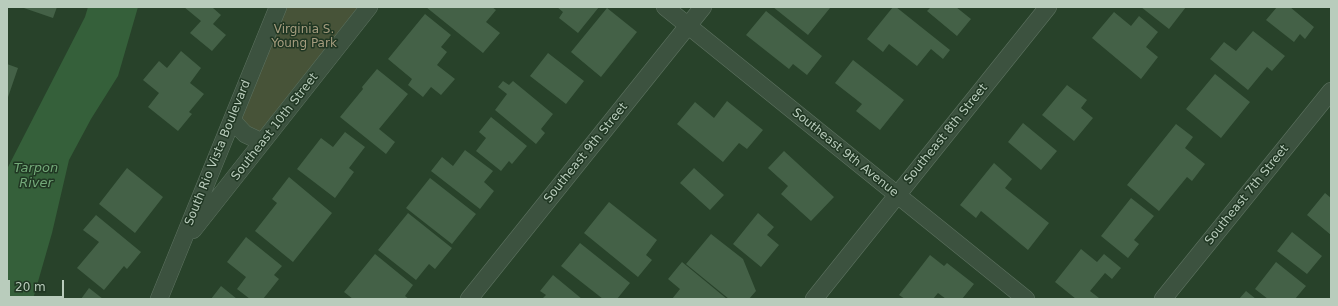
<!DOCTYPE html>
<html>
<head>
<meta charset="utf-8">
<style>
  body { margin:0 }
  #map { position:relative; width:1338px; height:306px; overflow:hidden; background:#28422a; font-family:"DejaVu Sans",sans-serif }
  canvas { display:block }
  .frame { position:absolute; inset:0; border:8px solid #b9ccbc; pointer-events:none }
  .scale { position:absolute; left:8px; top:280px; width:56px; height:18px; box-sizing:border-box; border:2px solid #b9ccbc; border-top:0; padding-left:5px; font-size:12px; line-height:14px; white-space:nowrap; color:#b9ccbc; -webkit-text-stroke:3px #203723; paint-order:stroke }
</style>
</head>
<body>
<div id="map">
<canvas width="1338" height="306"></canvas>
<div class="frame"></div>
<div class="scale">20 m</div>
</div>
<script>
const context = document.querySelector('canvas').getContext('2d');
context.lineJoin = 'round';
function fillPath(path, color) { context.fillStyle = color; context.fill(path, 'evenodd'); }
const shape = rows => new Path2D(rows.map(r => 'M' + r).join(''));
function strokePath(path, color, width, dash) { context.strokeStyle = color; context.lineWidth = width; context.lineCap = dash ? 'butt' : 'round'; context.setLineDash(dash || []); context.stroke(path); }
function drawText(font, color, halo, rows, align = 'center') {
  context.font = font + ' "DejaVu Sans",sans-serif'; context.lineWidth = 3; context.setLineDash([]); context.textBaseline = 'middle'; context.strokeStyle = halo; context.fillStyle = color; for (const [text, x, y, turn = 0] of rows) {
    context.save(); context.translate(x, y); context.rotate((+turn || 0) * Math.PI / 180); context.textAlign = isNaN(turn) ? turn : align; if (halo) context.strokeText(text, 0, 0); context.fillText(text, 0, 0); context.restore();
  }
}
fillPath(shape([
  [286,7,364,7,262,132,253,135,241,118]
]), '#475338');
fillPath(shape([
  [88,7,138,7,118,76,91,119,69,160,52,233,33,299,7,299,7,169,85,17]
]), '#35603a');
fillPath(shape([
  [21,7,57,7,53,18],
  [184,7,213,7,213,8,221,15,213,24,226,35,212,51,190,33,201,21],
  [426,7,492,7,496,10,486,22,500,33,483,53],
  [557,7,599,7,578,33,559,18,563,12],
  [773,7,829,7,830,8,808,35],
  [893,7,896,7,950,50,943,59,931,49,917,66,889,44,883,52,867,39],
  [931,7,956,7,971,19,957,36,927,11],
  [1141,7,1186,7,1169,29],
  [1277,7,1290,7,1314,27,1305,39,1300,34,1294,42,1266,20],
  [607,8,637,32,601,77,571,52],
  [766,11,822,56,807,75,793,64,789,69,746,35],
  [1114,12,1131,26,1139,16,1158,32,1146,47,1158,57,1141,79,1092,38],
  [425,14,451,35,441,47,447,52,437,65,455,79,441,95,431,87,423,97,408,85,412,79,388,59],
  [1253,31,1285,56,1272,71,1267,67,1248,90,1210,59,1224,42,1236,51],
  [181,51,201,68,190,83,204,94,189,112,192,114,178,131,148,107,159,93,143,80,159,61,167,68],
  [548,53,584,81,566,104,530,76],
  [853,60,904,100,880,130,856,111,862,104,835,83],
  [7,64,18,68,7,100],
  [377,69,408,94,379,129,395,142,386,154,340,117,363,89,362,87],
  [1215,74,1250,102,1221,138,1186,109],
  [503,81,509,85,513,81,553,114,541,129,545,133,536,144,495,110,507,94,498,87],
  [1067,85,1087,100,1081,108,1093,118,1074,141,1042,115],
  [727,101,763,130,747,149,739,143,723,162,677,124,695,102,714,118],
  [491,117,527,146,512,164,509,161,501,171,476,151,486,138,479,132],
  [1023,123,1057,151,1041,170,1008,142],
  [1176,124,1193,137,1185,148,1205,164,1192,181,1187,177,1159,211,1127,185],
  [345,132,365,147,349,168,354,172,335,198,297,169,321,138,333,147],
  [465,150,493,171,484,182,494,191,480,209,431,171,442,157,453,166],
  [784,151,834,197,811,221,781,194,788,186,768,168],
  [994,163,1012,179,1005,188,1049,223,1028,250,981,211,976,218,960,205],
  [127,168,163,197,135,233,99,204],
  [694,168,724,195,710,210,680,183],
  [289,177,332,213,293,262,255,231,277,203,272,199],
  [430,178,476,214,452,244,406,208],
  [1325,193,1331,198,1331,235,1307,215],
  [1131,198,1154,216,1134,240,1139,244,1128,258,1101,236],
  [609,202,657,240,646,255,652,260,638,277,584,233],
  [408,213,452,248,435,269,429,264,416,280,378,250],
  [758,213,774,227,767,235,779,245,761,267,733,244],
  [96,215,141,252,127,269,124,266,104,290,77,268,99,242,83,230],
  [1292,232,1322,256,1307,274,1277,251],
  [711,234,743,259,756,291,749,299,729,299,686,264],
  [246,237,282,266,274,275,279,279,263,299,250,299,237,289,246,277,227,262],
  [580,243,630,283,617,299,603,299,561,266],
  [1081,249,1097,262,1104,254,1121,268,1112,279,1105,273,1090,291,1099,298,1098,299,1076,299,1055,282],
  [375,254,413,285,405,296,409,299,353,299,344,292],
  [930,255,944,266,947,263,974,284,962,299,946,299,938,293,933,299,905,299,899,295],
  [682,262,727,299,672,299,680,289,668,279],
  [1276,262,1306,286,1295,299,1268,299,1255,289],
  [553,275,582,299,542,299,546,295,540,291],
  [221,286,237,299,211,299],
  [89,288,103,299,81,299],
  [1246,291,1256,299,1239,299]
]), '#446147');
const minor = shape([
  [665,7,1026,299],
  [232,120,245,134,262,142],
  [193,230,369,7],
  [159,299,278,7],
  [469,299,703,7],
  [814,299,1048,7],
  [1163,299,1331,91]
]);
strokePath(minor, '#5d7260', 18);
strokePath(minor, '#3c523f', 17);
drawText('12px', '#a69d7f', '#203723', [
  ["Virginia S.",304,30],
  ["Young Park",304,44]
]);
drawText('12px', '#b9ccbc', '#203723', [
  ["Southeast 10th Street",275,127,-52],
  ["Southeast 8th Street",946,134,-51],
  ["South Rio Vista Boulevard",218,153,-68],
  ["Southeast 9th Street",586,153,-51],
  ["Southeast 9th Avenue",845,153,39],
  ["Southeast 7th Street",1247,195,-51]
]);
drawText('italic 13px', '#73a979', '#203723', [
  ["Tarpon",36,169],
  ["River",36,184]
]);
</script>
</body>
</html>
